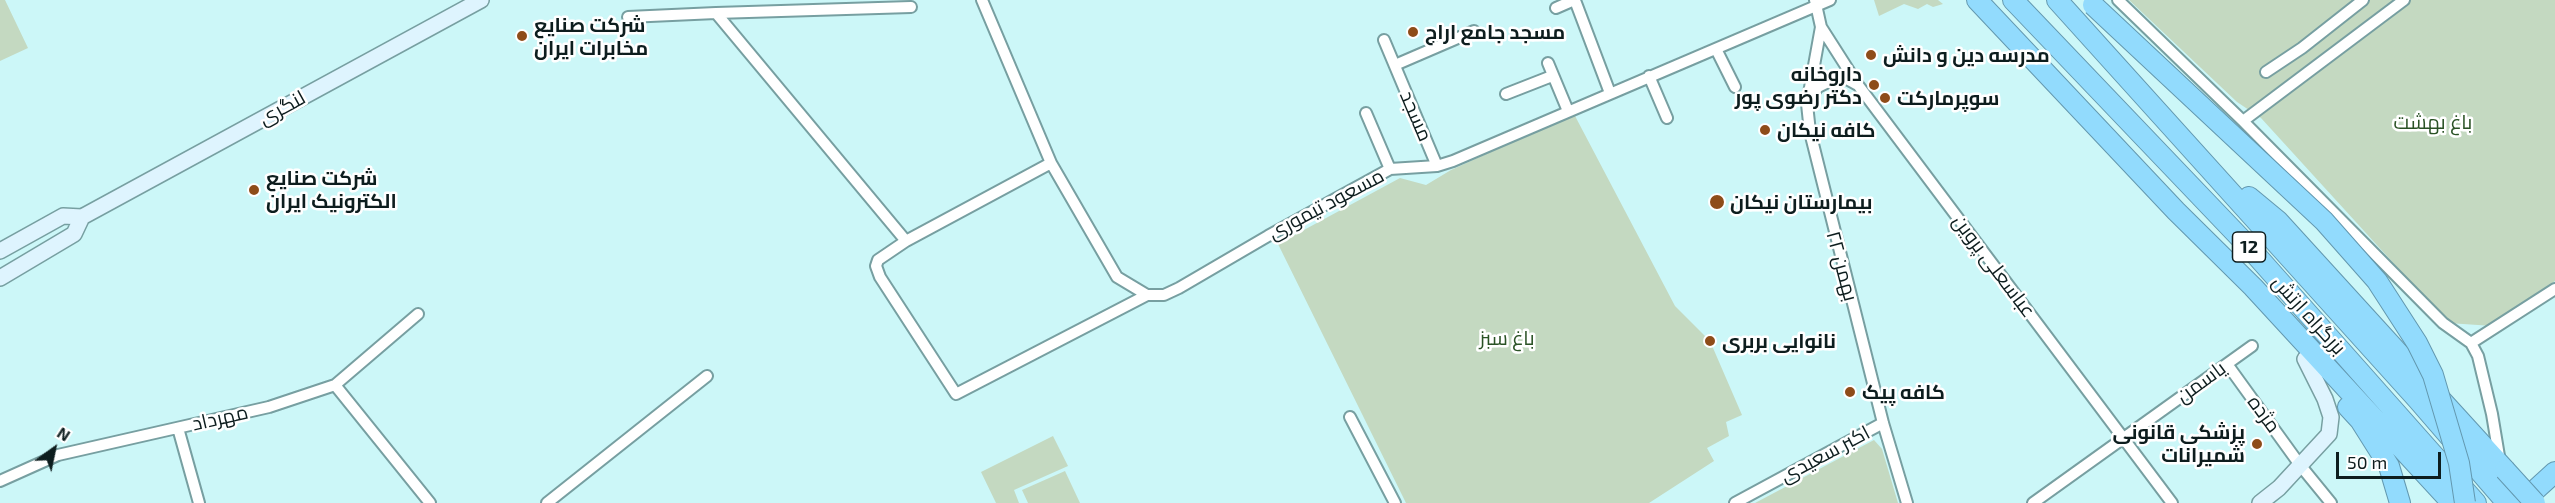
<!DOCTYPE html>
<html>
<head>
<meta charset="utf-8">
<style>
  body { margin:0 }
  #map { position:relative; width:2555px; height:503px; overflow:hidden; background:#ccf7f8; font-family:"Exo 2",sans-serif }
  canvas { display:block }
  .north { position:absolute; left:24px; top:419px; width:60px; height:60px; -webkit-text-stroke:4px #fff; paint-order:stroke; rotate:33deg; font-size:16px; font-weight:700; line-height:24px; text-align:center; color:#0d1d1e }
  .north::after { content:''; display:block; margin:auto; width:21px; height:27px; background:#0d1d1e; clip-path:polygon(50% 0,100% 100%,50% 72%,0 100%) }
  .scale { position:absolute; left:2336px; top:452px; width:105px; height:27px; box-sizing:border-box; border:3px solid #0d1d1e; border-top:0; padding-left:8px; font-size:18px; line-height:21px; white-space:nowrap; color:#0d1d1e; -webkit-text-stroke:4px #fff; paint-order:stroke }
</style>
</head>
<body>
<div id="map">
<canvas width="2555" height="503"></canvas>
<div class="north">N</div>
<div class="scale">50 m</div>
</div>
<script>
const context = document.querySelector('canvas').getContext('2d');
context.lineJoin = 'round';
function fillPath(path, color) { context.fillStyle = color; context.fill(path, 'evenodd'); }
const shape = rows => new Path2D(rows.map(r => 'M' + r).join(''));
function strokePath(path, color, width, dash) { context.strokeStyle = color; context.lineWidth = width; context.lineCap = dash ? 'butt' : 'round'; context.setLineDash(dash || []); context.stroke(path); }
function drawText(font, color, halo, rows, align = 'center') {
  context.font = font + ' "Exo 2",Cairo,sans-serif'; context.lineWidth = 5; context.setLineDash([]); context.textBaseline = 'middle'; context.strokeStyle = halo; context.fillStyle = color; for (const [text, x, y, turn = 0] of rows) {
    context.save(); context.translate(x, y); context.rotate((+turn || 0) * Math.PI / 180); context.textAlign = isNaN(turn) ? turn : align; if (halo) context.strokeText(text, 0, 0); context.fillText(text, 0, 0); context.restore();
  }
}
fillPath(shape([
  [0,0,5,0,28,48,0,61],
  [1874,0,1938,0,1943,4,1933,7,1927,4,1918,9,1904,4,1879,16],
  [2129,0,2555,0,2555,281,2493,326,2448,323,2261,118,2237,102],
  [1574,114,1675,306,1710,341,1742,415,1726,422,1729,436,1707,448,1714,461,1649,503,1406,503,1278,244,1400,178,1426,185,1451,170],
  [1053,436,1068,466,1014,490,1019,503,996,503,981,472],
  [1874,440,1882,449,1898,503,1755,503],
  [1065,471,1080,503,1028,503,1022,490]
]), '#c4d9c1');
const street = shape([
  [982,0,1051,163,1117,277,1147,295,1164,295,1179,288,1268,236,1390,169,1437,166,1453,161,1830,0],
  [1815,0,1821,27,1807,104,1810,132,1883,423,1907,503],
  [2118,0,2243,121,2443,323,2471,343,2478,356,2492,414,2500,462],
  [911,7,716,13,906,241,1051,163],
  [1556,8,1572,1,1576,3,1610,93],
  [628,17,716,13],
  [1821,27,1858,85,2172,503],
  [1384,40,1437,166],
  [1716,49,1735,87],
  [1548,63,1568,111],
  [1395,65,1474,31],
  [2266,72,2302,48,2363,0],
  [1649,76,1667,118],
  [1506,94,1552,76],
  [1810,98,1818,87,1836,78,1847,79,1858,85],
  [1366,113,1390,169],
  [2243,121,2404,0],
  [906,241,878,260,876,266,880,277,956,394,1147,295],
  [2471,343,2555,289],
  [2227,364,2300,465,2331,503],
  [335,385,430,503],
  [1350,417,1395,503],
  [178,428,199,503],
  [0,481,58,455,269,407,335,385,418,314],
  [547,503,707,376],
  [1735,503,1883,423],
  [2033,503,2252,346]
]);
const secondary = shape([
  [0,251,63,216,82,217,481,0],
  [0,278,74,234,82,217],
  [2260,503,2279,488,2329,434,2331,417,2325,399,2305,359]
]);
const highway = shape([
  [1977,0,2176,211,2253,287,2452,503],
  [2013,0,2247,245,2476,503],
  [2057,0,2418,400,2507,503],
  [2249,197,2278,221,2505,470],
  [2348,407,2360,420,2389,466,2400,503],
  [2521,503,2555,472]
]);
strokePath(street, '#779fa1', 14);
strokePath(secondary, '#779fa1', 18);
strokePath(highway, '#6398af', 22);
strokePath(street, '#fff', 10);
strokePath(secondary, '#def4fe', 15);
strokePath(highway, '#92dbfd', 20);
const highwayBridge = shape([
  [2093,5,2324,221,2377,281,2417,343,2433,375,2459,463,2465,503],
  [2505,470,2535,503]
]);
strokePath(highwayBridge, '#6398af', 22, []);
strokePath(highwayBridge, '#92dbfd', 20);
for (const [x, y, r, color] of [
  [1413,32,6,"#8e4c19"],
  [522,36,6,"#8e4c19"],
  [1871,55,6,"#8e4c19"],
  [1874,85,6,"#8e4c19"],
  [1885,98,6,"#8e4c19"],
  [1765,130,6,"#8e4c19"],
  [254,190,6,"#8e4c19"],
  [1717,202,8,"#8e4c19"],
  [1710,341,6,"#8e4c19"],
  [1850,392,6,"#8e4c19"],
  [2257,444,6,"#8e4c19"]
]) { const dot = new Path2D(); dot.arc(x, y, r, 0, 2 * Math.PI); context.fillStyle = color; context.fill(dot); strokePath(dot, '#fff', 2); }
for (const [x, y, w] of [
  [2249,247,33]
]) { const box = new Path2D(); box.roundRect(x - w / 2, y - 15, w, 30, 4.5); context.fillStyle = '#fff'; context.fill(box); strokePath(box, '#0d1d1e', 1.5); }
drawText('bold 18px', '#0d1d1e', null, [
  ["12",2249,247]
]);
drawText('bold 20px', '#0d1d1e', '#fff', [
  ["شرکت صنایع",534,25],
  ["مخابرات ایران",534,48],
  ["مسجد جامع اراج",1425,32],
  ["مدرسه دین و دانش",1883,55],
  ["داروخانه",1862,74,"right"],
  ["دکتر رضوی پور",1862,97,"right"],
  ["سوپرمارکت",1897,98],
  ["کافه نیکان",1777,130],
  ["شرکت صنایع",266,178],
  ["الکترونیک ایران",266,201],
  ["بیمارستان نیکان",1730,202],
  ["نانوایی بربری",1722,341],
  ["کافه پیک",1862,392],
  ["پزشکی قانونی",2245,432,"right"],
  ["شمیرانات",2245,455,"right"]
], 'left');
drawText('20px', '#0d1d1e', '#fff', [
  ["لنگری",282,108,-29],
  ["مسجد",1416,116,67],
  ["مسعود تیموری",1326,204,-28],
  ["۲۲ بهمن",1842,266,75],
  ["عباسعلی پروین",1994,266,53],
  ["بزرگراه ارتش",2309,315,48],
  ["یاسمن",2201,382,-36],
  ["مژده",2264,414,54],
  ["مهرداد",220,418,-13],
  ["اکبر سعیدی",1825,454,-28]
]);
drawText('20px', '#2a5225', '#fff', [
  ["باغ بهشت",2433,122],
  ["باغ سبز",1507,338]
]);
</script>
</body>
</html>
